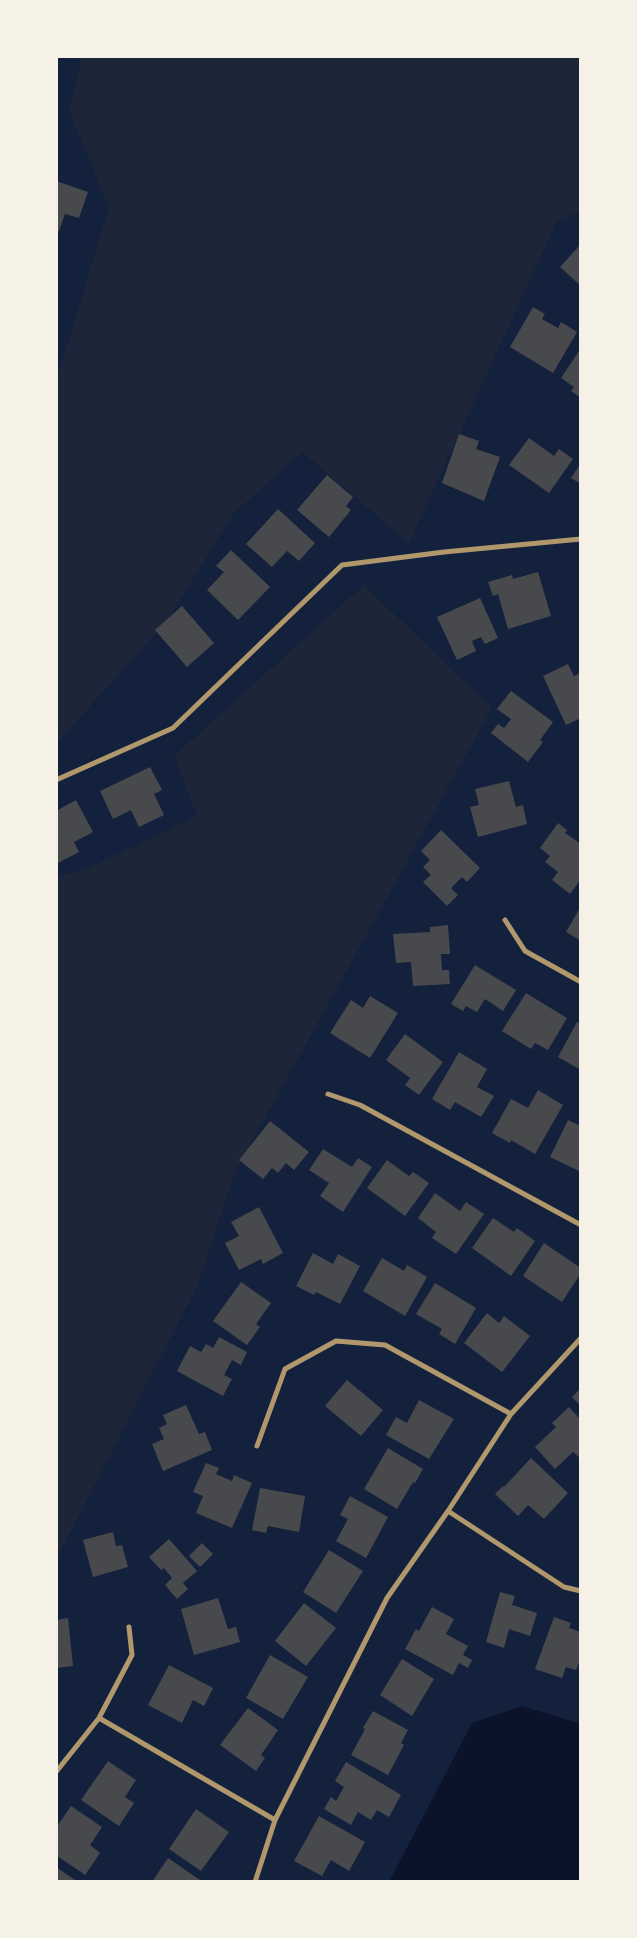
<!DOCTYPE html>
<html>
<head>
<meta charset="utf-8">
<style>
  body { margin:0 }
  #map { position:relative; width:637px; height:1938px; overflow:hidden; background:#14213d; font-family:Ubuntu,sans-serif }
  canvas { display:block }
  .frame { position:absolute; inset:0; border:58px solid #f6f1e7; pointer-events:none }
</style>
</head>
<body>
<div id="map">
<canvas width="637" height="1938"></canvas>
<div class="frame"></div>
</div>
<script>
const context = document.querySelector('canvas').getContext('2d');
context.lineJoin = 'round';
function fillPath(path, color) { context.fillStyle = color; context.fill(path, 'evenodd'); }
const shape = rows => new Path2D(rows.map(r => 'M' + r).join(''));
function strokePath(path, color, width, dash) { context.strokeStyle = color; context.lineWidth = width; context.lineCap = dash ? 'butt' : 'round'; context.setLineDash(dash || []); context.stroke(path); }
fillPath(shape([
  [82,56,581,56,581,211,557,221,409,543,302,452,233,514,167,621,56,744,56,382,109,208,69,110],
  [364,585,492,708,235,1172,198,1284,56,1560,56,876,82,871,197,816,174,756]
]), '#1d2539');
fillPath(shape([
  [522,1706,581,1724,581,1882,389,1882,472,1723]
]), '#0b132b');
fillPath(shape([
  [56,181,88,192,79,218,65,214,59,231,56,230],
  [581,244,581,286,560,267],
  [533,307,545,314,542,319,558,328,561,322,577,332,553,373,510,347],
  [581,348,581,398,571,391,574,387,561,378],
  [459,434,479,441,476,449,500,457,484,501,442,483],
  [529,438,554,456,559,449,573,459,549,493,509,465],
  [581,463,581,484,571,478],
  [327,475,353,497,346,506,351,510,329,537,297,510],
  [278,509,315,543,299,561,287,551,272,567,246,544],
  [231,550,270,587,238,620,207,590,224,572,216,566],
  [538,572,551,616,508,629,498,594,493,596,488,582,512,575,513,579],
  [480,598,498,638,485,644,481,637,472,641,476,651,457,660,437,617],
  [182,606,214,643,187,667,155,630],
  [568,664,574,676,581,673,581,718,566,725,543,676],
  [511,691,553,722,540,740,543,742,528,762,491,733,498,724,504,728,511,719,497,709],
  [150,767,162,790,154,794,164,815,139,827,131,810,113,819,100,791],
  [509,781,516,807,523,805,527,824,478,837,470,807,479,805,475,789],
  [76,800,93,832,74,842,79,852,56,864,56,811],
  [558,823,567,830,565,833,581,844,581,879,570,894,552,880,558,872,545,862,550,856,540,848],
  [441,830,480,868,467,882,462,877,451,888,458,895,447,906,423,882,431,875,423,867,430,860,421,851],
  [581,906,581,941,566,932],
  [448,925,450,954,441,954,442,970,449,970,450,984,413,986,411,962,396,963,393,934,430,932,430,927],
  [475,965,516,990,503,1011,485,999,477,1012,466,1006,463,1011,451,1004],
  [526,993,567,1018,548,1050,535,1043,531,1049,502,1031],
  [370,996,398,1013,370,1058,330,1033,351,1000,363,1008],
  [577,1022,581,1024,581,1070,558,1057],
  [405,1034,443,1062,419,1095,405,1085,410,1078,386,1060],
  [459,1052,487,1069,477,1087,494,1096,481,1117,455,1102,450,1110,432,1099],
  [538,1090,563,1105,535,1154,511,1140,510,1143,492,1133,511,1099,528,1108],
  [568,1120,581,1126,581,1172,550,1157],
  [270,1121,309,1152,294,1170,286,1163,278,1173,272,1168,263,1179,239,1160],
  [323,1149,352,1167,358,1158,372,1167,343,1212,320,1196,329,1183,309,1170],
  [387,1160,409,1176,413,1172,429,1183,405,1216,367,1188],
  [435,1193,460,1211,466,1202,484,1214,456,1254,432,1238,436,1232,418,1218],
  [259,1207,283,1253,263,1264,261,1259,239,1270,225,1243,239,1236,231,1222],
  [493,1218,514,1232,517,1228,535,1241,511,1276,472,1248],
  [544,1243,581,1268,581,1273,562,1302,523,1276],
  [313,1253,333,1264,338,1254,360,1266,340,1304,316,1292,314,1295,296,1286],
  [382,1258,404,1271,407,1265,427,1277,405,1316,363,1291],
  [241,1282,271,1303,256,1324,260,1327,247,1345,213,1321],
  [435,1283,476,1308,455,1344,439,1334,442,1329,416,1314],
  [487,1313,499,1323,504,1316,530,1336,502,1372,464,1343],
  [219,1337,247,1352,241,1365,232,1360,224,1375,232,1379,223,1396,177,1371,190,1346,201,1352,206,1344,213,1348],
  [347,1380,383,1410,361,1436,325,1406],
  [581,1388,581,1406,572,1397],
  [419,1400,454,1419,429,1459,386,1435,396,1417,407,1423],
  [186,1405,199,1434,205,1432,212,1450,163,1471,152,1444,164,1439,159,1428,167,1424,163,1415],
  [569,1407,581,1420,581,1459,573,1452,555,1469,535,1447,556,1427,552,1423],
  [388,1448,423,1469,415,1483,413,1482,397,1509,364,1489],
  [531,1458,568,1493,544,1519,528,1505,518,1516,495,1494,503,1486,504,1487],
  [206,1463,219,1468,216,1474,232,1481,234,1475,252,1483,232,1528,196,1513,203,1496,193,1492],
  [260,1488,305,1496,299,1532,268,1526,266,1533,252,1530],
  [350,1496,388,1517,366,1558,336,1541,348,1519,340,1515],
  [113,1532,116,1546,122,1545,128,1567,93,1577,83,1540],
  [169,1539,197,1571,183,1583,188,1589,177,1599,165,1585,172,1578,164,1568,161,1570,149,1557],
  [202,1543,213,1554,200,1567,189,1556],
  [329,1550,363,1571,336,1613,303,1592],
  [500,1592,515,1596,512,1605,537,1613,530,1636,509,1629,504,1648,486,1642],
  [218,1598,228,1629,236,1627,240,1642,194,1655,181,1609],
  [304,1603,336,1628,306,1666,275,1641],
  [432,1607,454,1619,446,1634,468,1646,463,1655,472,1660,468,1668,459,1663,453,1675,405,1649,416,1629,419,1631],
  [554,1617,571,1623,569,1628,581,1632,581,1658,576,1670,566,1667,562,1678,535,1669],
  [68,1618,73,1666,56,1668,56,1620],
  [270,1655,308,1677,283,1719,246,1698],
  [402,1659,434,1679,412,1716,380,1695],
  [169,1665,213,1688,204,1706,193,1700,182,1723,148,1705],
  [248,1708,278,1730,261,1755,265,1758,256,1771,220,1745],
  [373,1711,408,1730,401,1743,404,1745,388,1775,351,1755,365,1729,363,1728],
  [108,1761,136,1780,125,1797,134,1803,119,1826,81,1800],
  [346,1762,401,1795,389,1817,377,1810,371,1820,358,1812,351,1825,324,1809,331,1797,336,1801,344,1787,335,1781],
  [71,1806,102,1827,90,1845,100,1853,85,1875,56,1855,56,1828],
  [196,1809,229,1832,201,1871,169,1849],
  [319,1816,365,1842,349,1871,331,1860,322,1876,294,1861],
  [168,1858,203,1882,152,1882],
  [56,1867,78,1882,56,1882]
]), '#48494c');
strokePath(shape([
  [56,780,173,728,342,565,444,552,581,539],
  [505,920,525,951,581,982],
  [328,1094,360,1105,581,1225],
  [257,1446,285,1369,336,1341,385,1345,511,1414],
  [448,1511,564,1587,581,1591],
  [99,1718,275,1820],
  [56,1772,99,1718,132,1655,129,1627],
  [255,1882,275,1820,387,1598,448,1511,511,1414,581,1338]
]), '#b1986c', 5);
</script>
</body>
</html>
